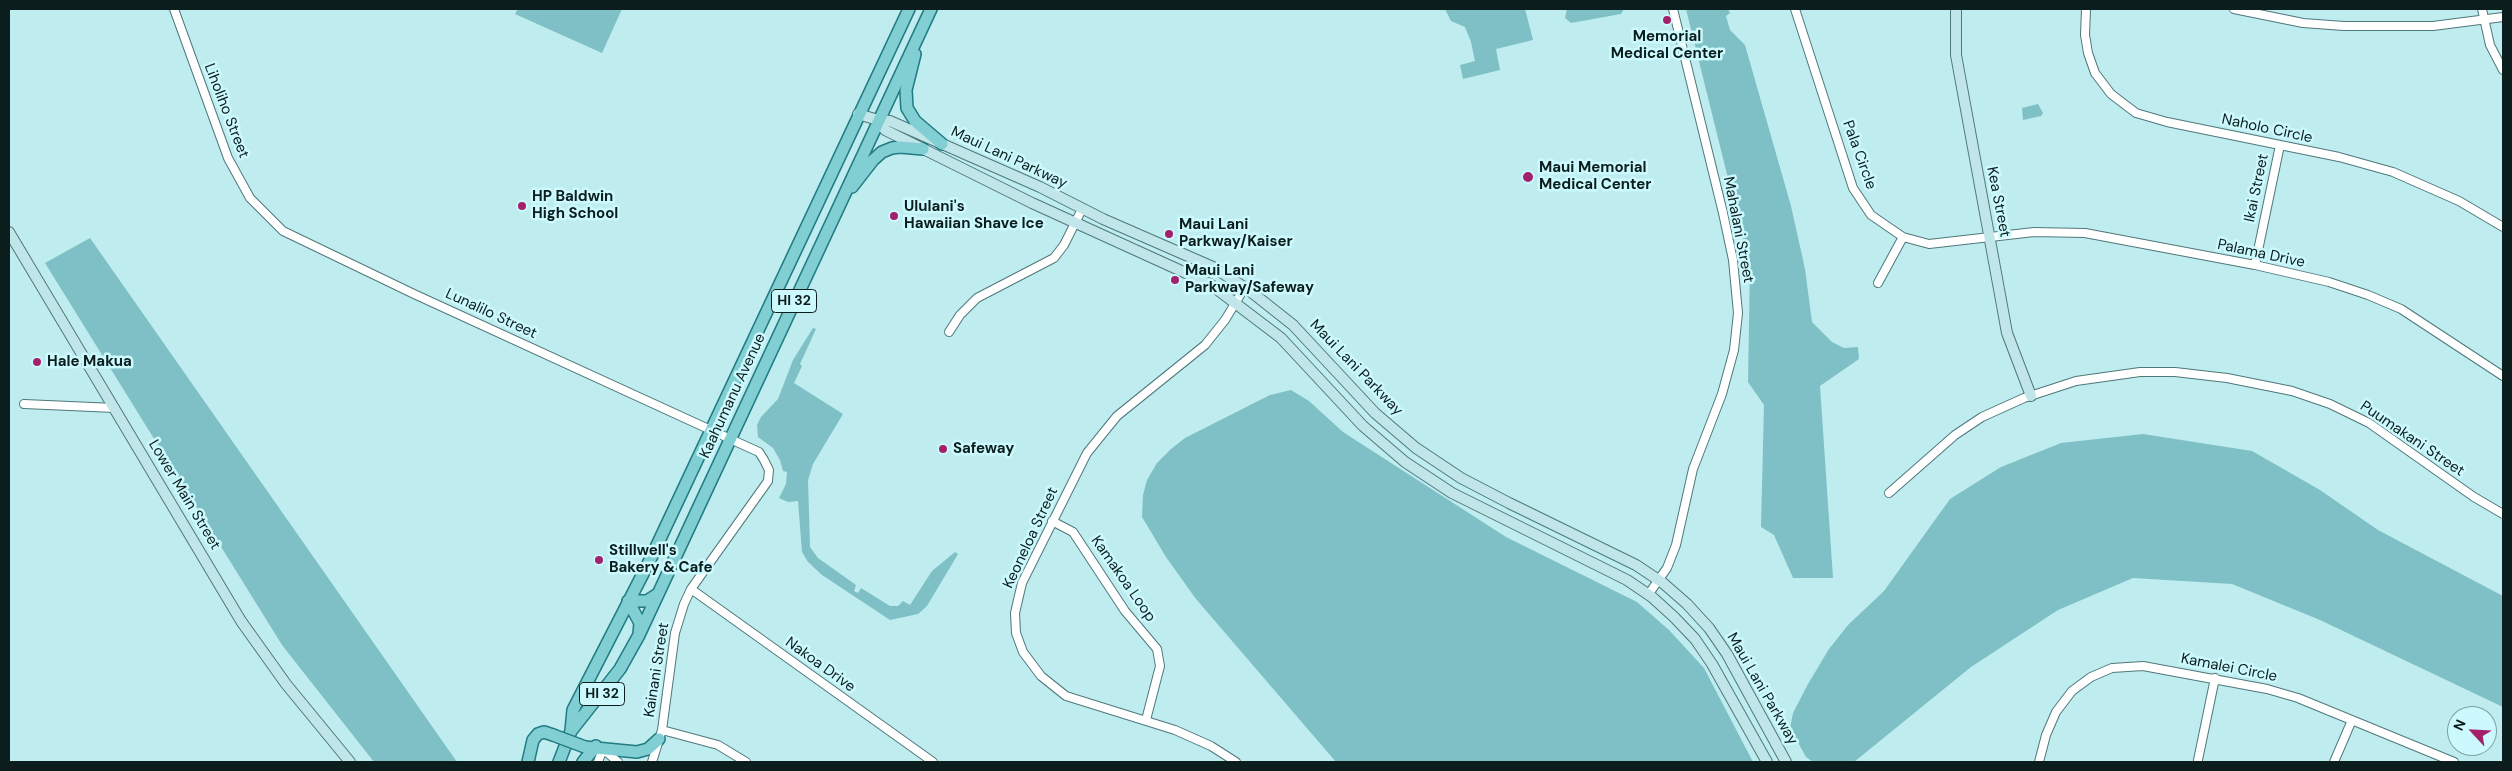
<!DOCTYPE html>
<html>
<head>
<meta charset="utf-8">
<style>
  body { margin:0 }
  #map { position:relative; width:2512px; height:771px; overflow:hidden; background:#bfecef; font-family:"DM Sans",sans-serif }
  canvas { display:block }
  .frame { position:absolute; inset:0; border:10px solid #0c1d1e; pointer-events:none }
  .north { position:absolute; left:2447px; top:706px; width:50px; height:50px; box-sizing:border-box; background:#ccf9fd; border:1px solid #7fa1a4; border-radius:50%; rotate:295deg; font-size:14px; font-weight:700; line-height:20px; text-align:center; color:#0c1d1e }
  .north::after { content:''; display:block; margin:auto; width:18px; height:22px; background:#a5206b; clip-path:polygon(50% 0,100% 100%,50% 72%,0 100%) }
</style>
</head>
<body>
<div id="map">
<canvas width="2512" height="771"></canvas>
<div class="frame"></div>
<div class="north">N</div>
</div>
<script>
const context = document.querySelector('canvas').getContext('2d');
context.lineJoin = 'round';
function fillPath(path, color) { context.fillStyle = color; context.fill(path, 'evenodd'); }
const shape = rows => new Path2D(rows.map(r => 'M' + r).join(''));
function strokePath(path, color, width, dash) { context.strokeStyle = color; context.lineWidth = width; context.lineCap = dash ? 'butt' : 'round'; context.setLineDash(dash || []); context.stroke(path); }
function drawText(font, color, halo, rows, align = 'center') {
  context.font = font + ' "DM Sans",sans-serif'; context.lineWidth = 5; context.setLineDash([]); context.textBaseline = 'middle'; context.strokeStyle = halo; context.fillStyle = color; for (const [text, x, y, turn = 0] of rows) {
    context.save(); context.translate(x, y); context.rotate((+turn || 0) * Math.PI / 180); context.textAlign = isNaN(turn) ? turn : align; if (halo) context.strokeText(text, 0, 0); context.fillText(text, 0, 0); context.restore();
  }
}
fillPath(shape([
  [518,9,622,9,602,53,515,14],
  [1445,9,1525,9,1533,40,1496,49,1500,70,1463,79,1460,65,1475,61,1471,42,1465,27,1451,21],
  [1567,9,1624,9,1621,14,1571,23,1565,18],
  [1686,9,1728,9,1730,13,1726,16,1730,30,1745,45,1791,206,1805,269,1812,322,1832,342,1844,348,1858,347,1859,359,1820,386,1833,578,1793,578,1774,535,1761,527,1764,405,1748,382,1750,267],
  [2038,104,2043,113,2041,116,2023,120,2022,108],
  [90,238,457,762,374,762,282,645,45,263],
  [813,328,816,329,800,364,802,366,794,383,843,414,813,464,808,480,810,547,818,558,856,585,854,591,858,593,861,588,890,606,898,606,903,601,910,605,932,571,955,552,958,554,927,606,918,614,890,620,822,575,808,562,802,552,798,501,788,502,779,498,786,484,787,472,783,471,780,460,773,448,758,437,757,425,761,417,778,399,793,360],
  [1291,390,1309,401,1343,432,1506,537,1637,602,1669,630,1704,668,1753,762,1336,762,1196,599,1166,557,1142,517,1143,495,1147,480,1157,463,1171,449,1185,438,1270,395],
  [2143,434,2252,451,2320,490,2378,530,2503,596,2503,707,2320,620,2232,584,2133,578,2058,610,1971,667,1854,762,1813,762,1806,757,1790,728,1793,713,1808,684,1829,649,1848,625,1884,591,1950,499,2001,467,2061,443]
]), '#7ec0c5');
const street = shape([
  [174,9,228,158,250,198,283,231,414,294,750,448,759,452,764,460,769,470,768,481,691,589,684,604,675,633,662,730,652,762],
  [1795,9,1853,188,1871,215,1903,237,1929,244,2034,232,2085,233,2255,265,2329,282,2368,295,2401,309,2503,376],
  [2086,9,2085,35,2088,53,2095,73,2111,94,2136,113,2167,122,2339,157,2393,172,2459,201,2503,227],
  [2234,9,2303,23,2344,26,2433,26,2503,17],
  [2482,9,2490,45,2503,70],
  [2255,265,2280,145],
  [1878,283,1903,237],
  [949,332,960,315,977,298,1054,258,1064,245,1082,209],
  [24,404,115,408],
  [1889,493,1955,435,1982,417,2024,398,2076,381,2140,372,2175,372,2227,378,2292,391,2330,404,2369,423,2474,497,2503,514],
  [1052,521,1073,532,1125,611,1157,649,1160,666,1146,720],
  [691,589,933,762],
  [1648,595,1667,568,1676,545,1693,469,1722,394,1734,350,1738,313,1733,260,1723,213,1673,9],
  [662,730,718,745,746,762],
  [2198,760,2215,678],
  [598,762,603,749,618,762],
  [1236,762,1211,746,1175,730,1066,696,1041,676,1023,652,1016,633,1015,613,1022,583,1087,453,1117,416,1205,345,1225,320,1245,287],
  [2039,762,2046,735,2056,712,2072,691,2091,677,2112,668,2143,666,2267,689,2298,698,2454,762],
  [2334,762,2352,720]
]);
const secondary = shape([
  [1956,9,1956,55,2003,311,2007,333,2031,396],
  [858,114,878,120,890,121,1040,187,1103,219,1213,267,1250,291,1293,325,1375,413,1416,448,1461,478,1509,503,1636,565,1663,583,1687,604,1709,628,1727,654,1786,762],
  [878,120,885,130,1032,203,1210,284,1281,338,1363,426,1405,462,1452,493,1627,580,1652,597,1674,617,1695,639,1712,664,1767,762],
  [9,232,241,621,286,684,350,762]
]);
const primary = shape([
  [915,54,906,90,907,108,915,121,942,144],
  [852,187,873,160,882,152,892,148,900,147,923,149],
  [628,601,640,623,639,634],
  [628,601,647,601,658,594],
  [571,731,620,669,639,635,931,9],
  [585,747,637,752,648,749,659,739],
  [528,762,533,740,538,734,544,732,553,735],
  [559,762,571,731,573,710,651,558,909,9],
  [583,762,596,746]
]);
strokePath(street, '#4f787b', 10);
strokePath(secondary, '#4f787b', 12);
strokePath(primary, '#217b81', 14);
strokePath(street, '#fff', 8);
strokePath(secondary, '#c0e6e9', 10);
strokePath(primary, '#81ced3', 11);
const primaryBridge = shape([
  [553,735,585,747]
]);
strokePath(primaryBridge, '#217b81', 14, []);
strokePath(primaryBridge, '#81ced3', 11);
for (const [x, y, r, color] of [
  [1667,20,5,"#a5206b"],
  [1528,177,6,"#a5206b"],
  [522,206,5,"#a5206b"],
  [894,216,5,"#a5206b"],
  [1169,234,5,"#a5206b"],
  [1175,280,5,"#a5206b"],
  [37,362,5,"#a5206b"],
  [943,449,5,"#a5206b"],
  [599,560,5,"#a5206b"]
]) { const dot = new Path2D(); dot.arc(x, y, r, 0, 2 * Math.PI); context.fillStyle = color; context.fill(dot); strokePath(dot, '#ccf9fd', 2); }
for (const [x, y, w] of [
  [794,301,45],
  [602,694,45]
]) { const box = new Path2D(); box.roundRect(x - w / 2, y - 11.5, w, 23, 4); context.fillStyle = '#ccf9fd'; context.fill(box); strokePath(box, '#0c1d1e', 1); }
drawText('bold 14px', '#0c1d1e', null, [
  ["HI 32",794,301],
  ["HI 32",602,694]
]);
drawText('bold 15px', '#0c1d1e', '#ccf9fd', [
  ["Memorial",1667,37,"center"],
  ["Medical Center",1667,54,"center"],
  ["Maui Memorial",1539,168],
  ["Medical Center",1539,185],
  ["HP Baldwin",532,197],
  ["High School",532,214],
  ["Ululani's",904,207],
  ["Hawaiian Shave Ice",904,224],
  ["Maui Lani",1179,225],
  ["Parkway/Kaiser",1179,242],
  ["Maui Lani",1185,271],
  ["Parkway/Safeway",1185,288],
  ["Hale Makua",47,362],
  ["Safeway",953,449],
  ["Stillwell's",609,551],
  ["Bakery & Cafe",609,568]
], 'left');
drawText('15px', '#0c1d1e', '#ccf9fd', [
  ["Liholiho Street",226,111,69],
  ["Naholo Circle",2267,129,12],
  ["Pala Circle",1859,155,70],
  ["Maui Lani Parkway",1009,158,25],
  ["Ikai Street",2257,188,-78],
  ["Kea Street",1998,202,79],
  ["Mahalani Street",1738,230,79],
  ["Palama Drive",2261,254,12],
  ["Lunalilo Street",491,314,25],
  ["Maui Lani Parkway",1356,368,46],
  ["Kaahumanu Avenue",733,396,-65],
  ["Puumakani Street",2412,439,34],
  ["Lower Main Street",184,495,59],
  ["Keoneloa Street",1031,538,-65],
  ["Kamakoa Loop",1123,579,55],
  ["Nakoa Drive",820,665,36],
  ["Kamalei Circle",2229,668,11],
  ["Kainani Street",657,670,-81],
  ["Maui Lani Parkway",1762,689,60]
]);
</script>
</body>
</html>
